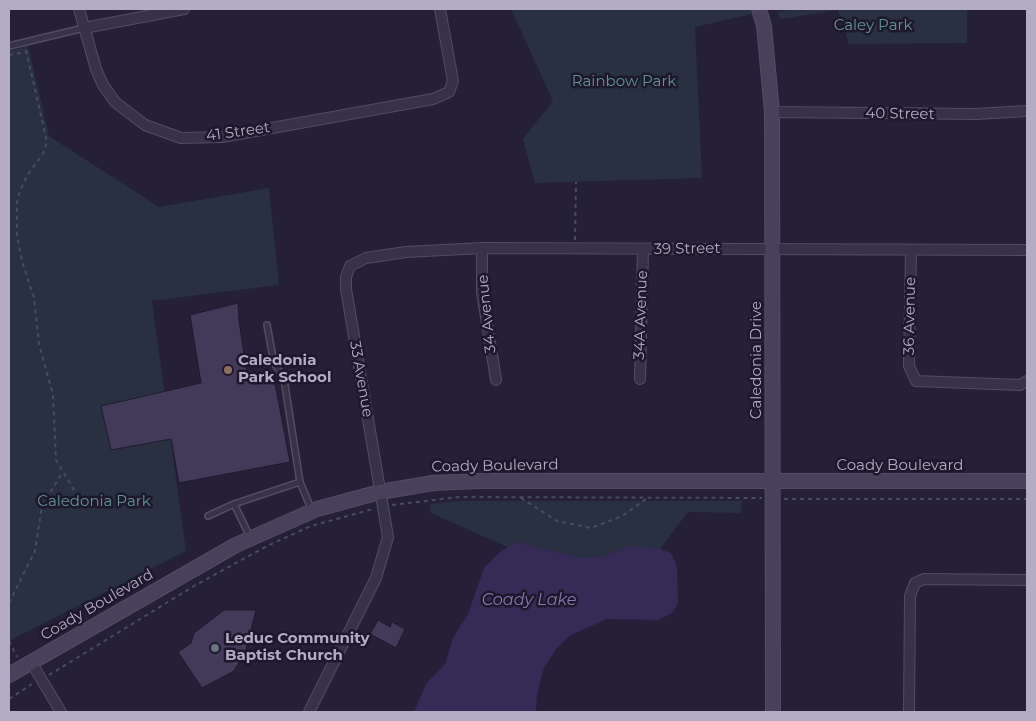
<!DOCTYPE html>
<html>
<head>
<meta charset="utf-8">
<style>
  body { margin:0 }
  #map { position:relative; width:1036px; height:721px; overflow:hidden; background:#251f38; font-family:Montserrat,sans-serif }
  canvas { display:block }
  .frame { position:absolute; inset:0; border:10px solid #b4acc5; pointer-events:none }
</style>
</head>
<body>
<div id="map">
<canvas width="1036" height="721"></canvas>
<div class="frame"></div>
</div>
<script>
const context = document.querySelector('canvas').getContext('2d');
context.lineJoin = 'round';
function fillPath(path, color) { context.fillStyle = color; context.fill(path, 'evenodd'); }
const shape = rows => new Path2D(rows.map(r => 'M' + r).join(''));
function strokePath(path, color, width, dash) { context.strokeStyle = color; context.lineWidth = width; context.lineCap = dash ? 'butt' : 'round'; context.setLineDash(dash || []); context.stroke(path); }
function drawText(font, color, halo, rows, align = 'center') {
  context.font = font + ' Montserrat,sans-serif'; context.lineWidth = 5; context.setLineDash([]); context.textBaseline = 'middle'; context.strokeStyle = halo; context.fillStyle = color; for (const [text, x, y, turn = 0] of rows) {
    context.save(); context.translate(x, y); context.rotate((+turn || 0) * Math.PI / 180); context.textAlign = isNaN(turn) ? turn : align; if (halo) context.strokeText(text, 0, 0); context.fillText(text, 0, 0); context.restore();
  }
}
fillPath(shape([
  [511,9,750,9,752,14,695,27,702,178,535,183,523,139,553,101],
  [796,9,967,9,967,43,849,44,838,10,780,19,778,12],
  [28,46,49,136,159,207,269,188,279,285,152,301,186,551,9,641,9,51],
  [458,501,742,501,741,513,688,512,660,549,631,546,604,556,581,558,515,542,507,547,431,513,430,504]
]), '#283042');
fillPath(shape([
  [515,542,581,558,604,556,631,546,660,549,671,553,677,567,678,603,672,613,658,620,607,619,569,636,556,649,543,670,537,695,536,712,414,712,426,684,445,664,453,638,468,614,484,568,500,552]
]), '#362a57');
const building = shape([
  [238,303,239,321,248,379,273,373,290,462,179,483,171,439,111,450,101,406,201,383,190,315,238,303],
  [224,610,256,610,245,653,234,671,202,688,178,652,191,643,194,633,224,610],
  [378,620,390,627,392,622,405,629,396,648,370,634,378,620]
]);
fillPath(building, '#423a58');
strokePath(building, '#1f1a2e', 1);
const lane = shape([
  [9,46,84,28],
  [267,325,274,363,284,379,300,482],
  [208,516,234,504],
  [250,537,234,504,300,482,312,511]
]);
const street = shape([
  [79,9,96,69,103,85,115,102,145,125,181,138,222,137,433,99,449,92,453,81,440,9],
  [84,28,184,9],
  [772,112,976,114,1027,111],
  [482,248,482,292,496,380],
  [911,250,909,366,916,381,1020,385,1027,381],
  [640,379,643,250],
  [31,662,61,712],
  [309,712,376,578,388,537,346,289,346,277,350,266,366,258,406,252,482,248,1027,250],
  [909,712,910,596,915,583,924,579,1027,580]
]);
const secondary = shape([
  [759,9,764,26,772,112,773,712],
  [9,675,236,545,317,509,380,492,433,483,477,481,1027,481]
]);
strokePath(lane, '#534d63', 8);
strokePath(street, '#534d63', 12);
strokePath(secondary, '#534d63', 16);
strokePath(shape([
  [26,50,47,142,43,154,28,174,20,191,17,202,17,235,22,261,34,298,39,344,53,395,56,460,80,500],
  [9,55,26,52],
  [575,240,576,182],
  [521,498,557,521,591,528,622,516,646,499],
  [784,499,1027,499],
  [392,505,459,497,762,498],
  [9,603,35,551,42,506,62,473],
  [9,641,17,657],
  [49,675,194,586,267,546,311,526,373,509],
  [9,699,32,684]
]), '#484c5f', 2, [4, 4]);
strokePath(lane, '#383248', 5);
strokePath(street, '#383248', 10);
strokePath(secondary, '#49405b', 14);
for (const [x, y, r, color] of [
  [228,370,5,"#8d6e63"],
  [215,648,5,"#6b7280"]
]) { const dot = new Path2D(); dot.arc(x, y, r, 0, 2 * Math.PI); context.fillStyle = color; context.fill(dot); strokePath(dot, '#1e182c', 2); }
drawText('15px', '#639692', '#1e182c', [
  ["Caley Park",873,26],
  ["Rainbow Park",624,82],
  ["Caledonia Park",94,502]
]);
drawText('15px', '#b4acc5', '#1e182c', [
  ["40 Street",900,114,1],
  ["41 Street",238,132,-8],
  ["39 Street",687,249,-1],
  ["34 Avenue",487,314,-96],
  ["34A Avenue",641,315,-88],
  ["36 Avenue",910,316,-89],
  ["Caledonia Drive",757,360,-90],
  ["33 Avenue",361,379,80],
  ["Coady Boulevard",495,466,-1],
  ["Coady Boulevard",900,466],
  ["Coady Boulevard",97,605,-30]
]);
drawText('bold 15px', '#b4acc5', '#1e182c', [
  ["Caledonia",238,361],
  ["Park School",238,378],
  ["Leduc Community",225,639],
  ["Baptist Church",225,656]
], 'left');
drawText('italic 16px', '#897ab4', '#1e182c', [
  ["Coady Lake",529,600]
]);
</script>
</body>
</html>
